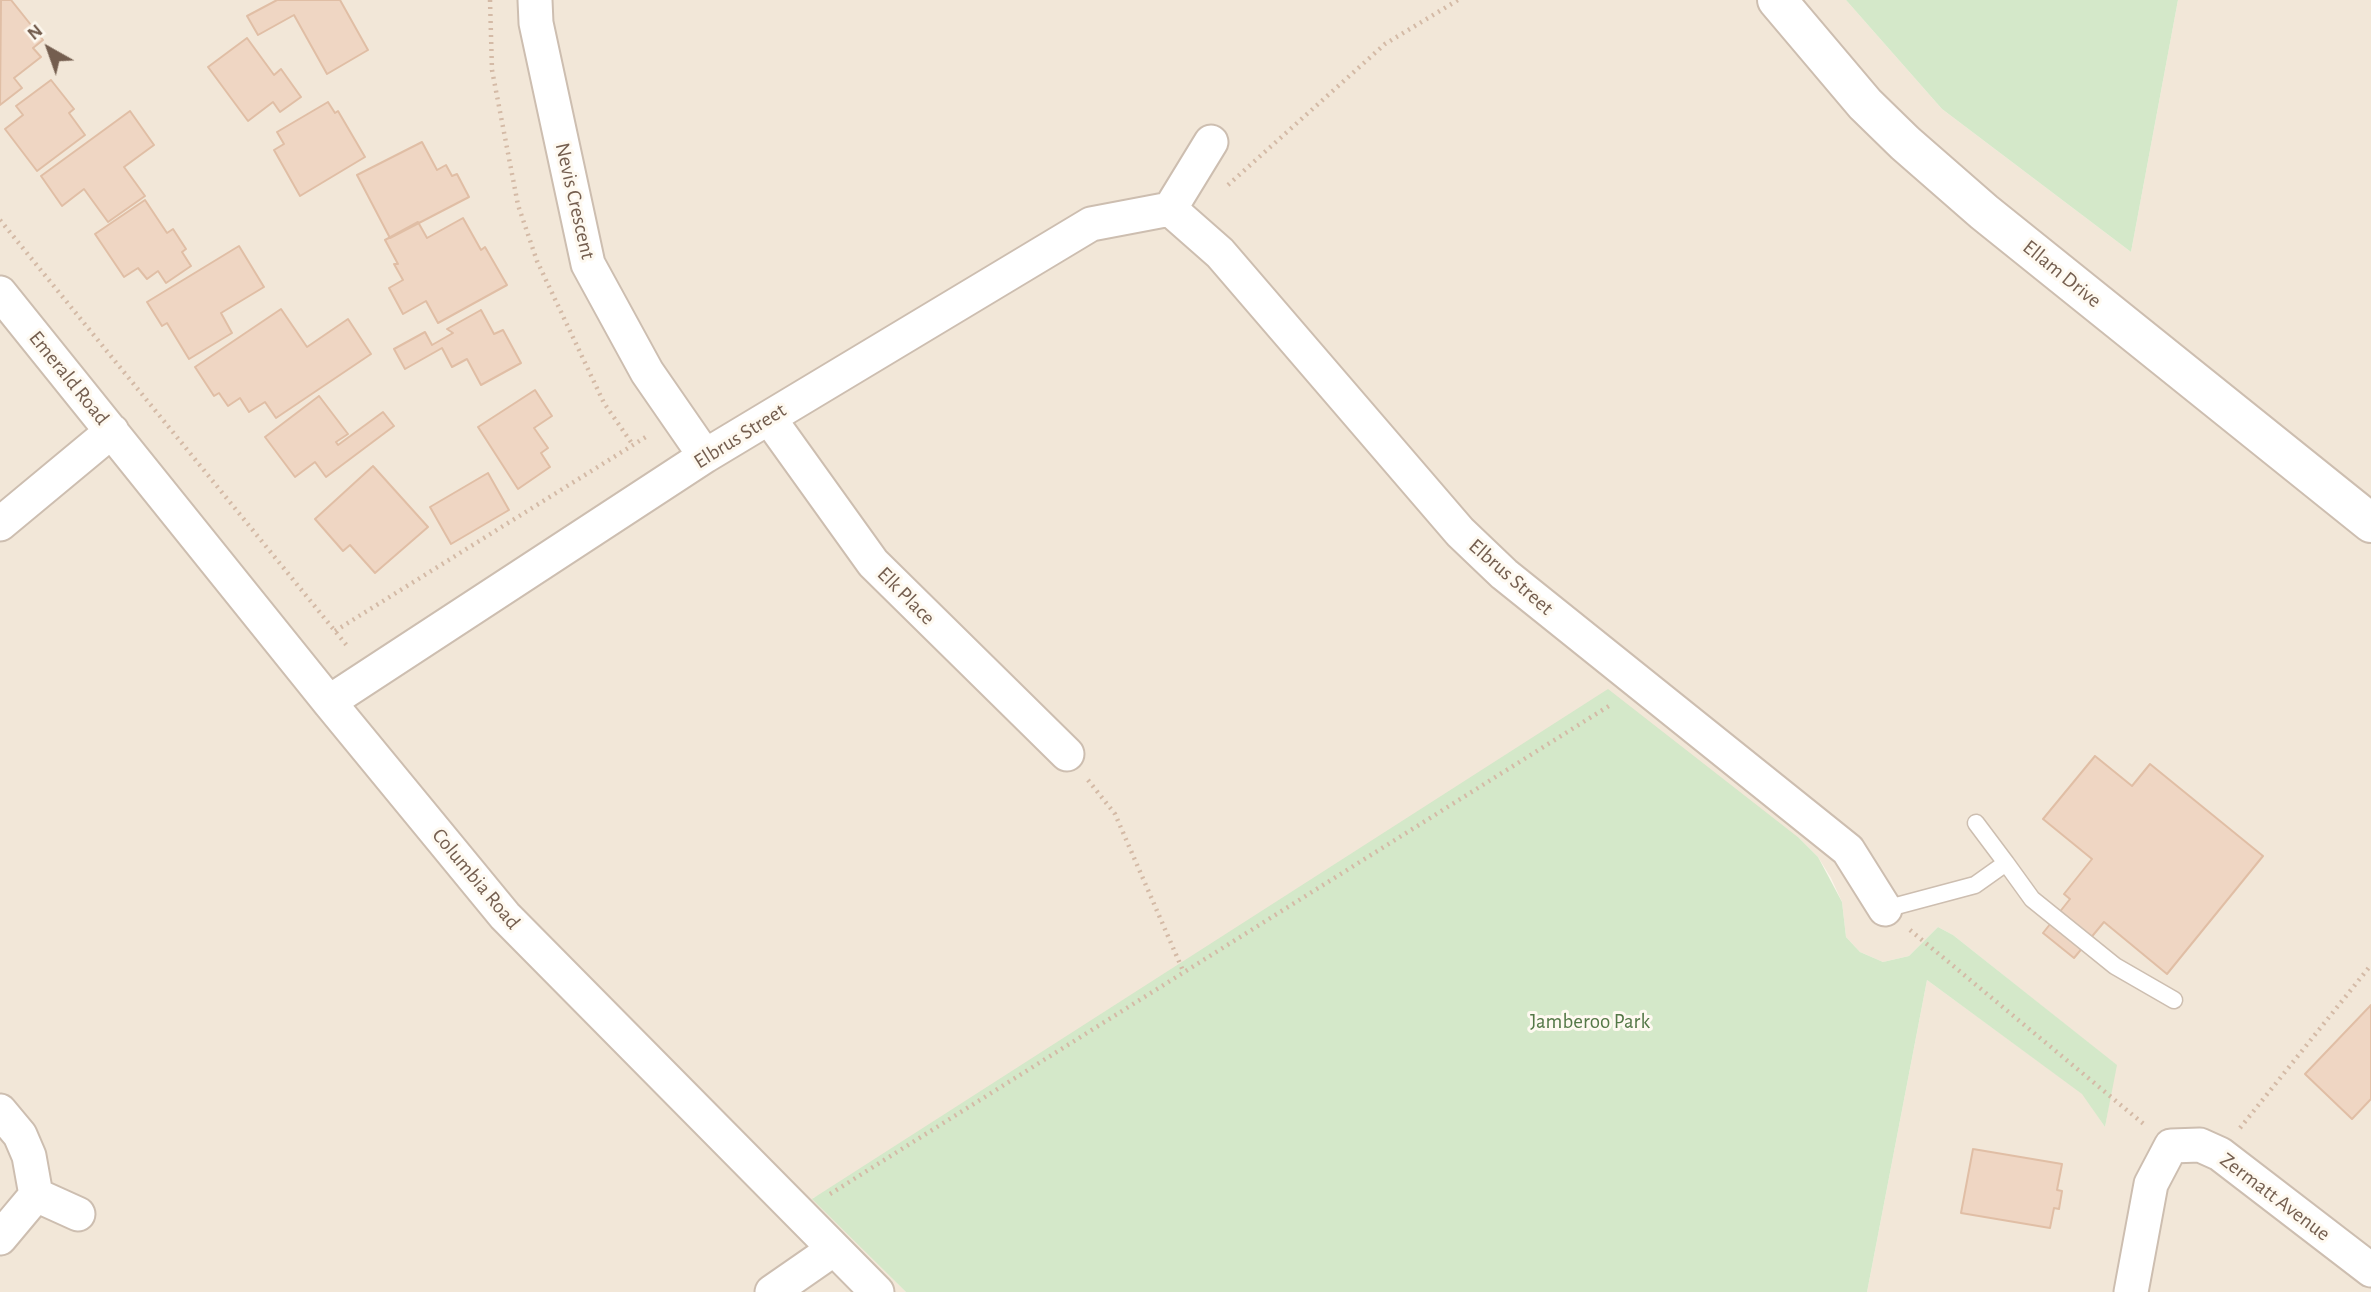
<!DOCTYPE html>
<html>
<head>
<meta charset="utf-8">
<style>
  body { margin:0 }
  #map { position:relative; width:2371px; height:1292px; overflow:hidden; background:#fbf5ea; font-family:"Alegreya Sans",sans-serif }
  canvas { display:block }
  .north { position:absolute; left:14px; top:14px; width:70px; height:70px; -webkit-text-stroke:5px #fef9f0; paint-order:stroke; rotate:320deg; font-size:19px; font-weight:700; line-height:28px; text-align:center; color:#745e4f }
  .north::after { content:''; display:block; margin:auto; width:24px; height:32px; background:#745e4f; clip-path:polygon(50% 0,100% 100%,50% 72%,0 100%) }
</style>
</head>
<body>
<div id="map">
<canvas width="2371" height="1292"></canvas>
<div class="north">N</div>
</div>
<script>
const context = document.querySelector('canvas').getContext('2d');
context.lineJoin = 'round';
function fillPath(path, color) { context.fillStyle = color; context.fill(path, 'evenodd'); }
const shape = rows => new Path2D(rows.map(r => 'M' + r).join(''));
function strokePath(path, color, width, dash) { context.strokeStyle = color; context.lineWidth = width; context.lineCap = dash ? 'butt' : 'round'; context.setLineDash(dash || []); context.stroke(path); }
function drawText(font, color, halo, rows, align = 'center') {
  context.font = font + ' "Alegreya Sans",sans-serif'; context.lineWidth = 6; context.setLineDash([]); context.textBaseline = 'middle'; context.strokeStyle = halo; context.fillStyle = color; for (const [text, x, y, turn = 0] of rows) {
    context.save(); context.translate(x, y); context.rotate((+turn || 0) * Math.PI / 180); context.textAlign = isNaN(turn) ? turn : align; if (halo) context.strokeText(text, 0, 0); context.fillText(text, 0, 0); context.restore();
  }
}
fillPath(shape([
  [0,0,1846,0,1942,109,2131,252,2178,0,2371,0,2371,1292,1867,1292,1927,980,2083,1094,2105,1127,2116,1065,1953,935,1938,927,1909,956,1883,962,1860,952,1846,937,1842,902,1831,878,1818,857,1799,838,813,1198,906,1292,0,1292]
]), '#f2e7d8');
fillPath(shape([
  [1846,0,2178,0,2131,252,1942,109],
  [1608,689,1799,838,1818,857,1842,902,1846,937,1860,952,1883,962,1909,956,1938,927,1953,935,2117,1065,2105,1127,2082,1094,1927,980,1867,1292,906,1292,812,1199]
]), '#d4e8c9');
const building = shape([
  [1,0,11,0,43,40,33,48,41,57,14,78,22,88,0,105,1,0],
  [277,0,340,0,368,50,327,74,294,15,258,35,247,16,277,0],
  [247,38,274,75,281,69,301,97,280,112,273,102,248,121,208,67,247,38],
  [51,80,74,109,69,113,85,135,37,171,5,129,23,115,16,106,51,80],
  [328,102,335,113,338,111,365,157,300,196,274,150,284,144,277,132,328,102],
  [130,111,154,145,124,167,145,196,108,222,84,189,62,206,41,176,130,111],
  [422,142,437,170,446,165,452,176,457,174,469,197,390,238,357,175,422,142],
  [145,200,167,233,173,229,186,249,182,252,191,266,166,283,158,271,147,279,138,268,124,277,95,234,145,200],
  [463,218,481,250,485,247,507,285,438,323,426,301,403,314,389,288,403,280,394,264,398,264,385,240,418,222,427,238,463,218],
  [239,246,264,287,221,313,232,333,189,359,167,323,162,326,147,302,239,246],
  [281,309,307,347,348,319,371,354,276,418,265,402,249,412,240,398,228,406,219,393,214,396,195,367,281,309],
  [481,310,494,334,503,330,521,363,481,385,467,359,452,367,442,348,405,369,394,349,425,332,432,345,453,333,447,329,481,310],
  [535,390,552,416,534,428,548,448,541,453,550,467,518,489,478,427,535,390],
  [319,396,348,434,336,442,338,445,383,412,394,426,326,477,315,462,295,477,265,437,319,396],
  [373,466,428,527,375,573,350,545,343,551,315,519,373,466],
  [488,473,509,510,451,544,430,507,488,473],
  [2095,756,2132,786,2150,764,2263,856,2167,974,2104,922,2074,958,2043,933,2070,899,2064,894,2092,859,2043,819,2095,756],
  [2371,1005,2371,1099,2352,1119,2305,1074,2371,1005],
  [1973,1149,2062,1164,2057,1190,2062,1191,2059,1209,2054,1208,2050,1228,1961,1213,1973,1149]
]);
fillPath(building, '#efd6c3');
strokePath(building, '#e0bea5', 2);
const service = shape([
  [1976,823,2006,863],
  [1885,909,1975,885,2006,863,2032,899,2115,966,2174,1000]
]);
const minor = shape([
  [535,0,536,23,588,264,647,372,705,456],
  [1170,209,1211,142],
  [0,293,329,702,505,916,877,1292],
  [769,418,873,563,1067,754],
  [0,524,112,431],
  [329,702,705,456,1091,224,1170,209,1220,253,1460,532,1504,574,1848,850,1885,909],
  [0,1111,20,1135,29,1156,36,1195,78,1214],
  [0,1238,36,1195],
  [772,1292,834,1249],
  [2131,1292,2151,1184,2171,1146,2200,1145,2220,1154,2371,1270]
]);
const tertiary = shape([
  [1777,0,1865,104,1905,143,1984,212,2371,523]
]);
strokePath(service, '#cdbeb0', 19);
strokePath(minor, '#cdbeb0', 37);
strokePath(tertiary, '#cdbeb0', 42);
strokePath(shape([
  [490,0,492,70,518,205,537,261,604,403,633,445],
  [1228,185,1385,44,1458,0],
  [0,220,348,647],
  [335,631,649,435],
  [1088,780,1115,814,1184,973],
  [1910,930,2146,1126],
  [2240,1128,2371,965],
  [830,1194,1612,704]
]), '#d4baa6', 4.5, [2, 5]);
strokePath(service, '#fff', 16);
strokePath(minor, '#fff', 33);
strokePath(tertiary, '#fff', 38);
drawText('21px', '#745e4f', '#fef9f0', [
  ["Nevis Crescent",575,201,77],
  ["Ellam Drive",2062,274,39],
  ["Emerald Road",69,378,51],
  ["Elbrus Street",740,436,-32],
  ["Elbrus Street",1511,577,41],
  ["Elk Place",906,596,45],
  ["Columbia Road",476,879,50],
  ["Zermatt Avenue",2275,1197,37]
]);
drawText('21px', '#547847', '#fef9f0', [
  ["Jamberoo Park",1590,1022]
]);
</script>
</body>
</html>
